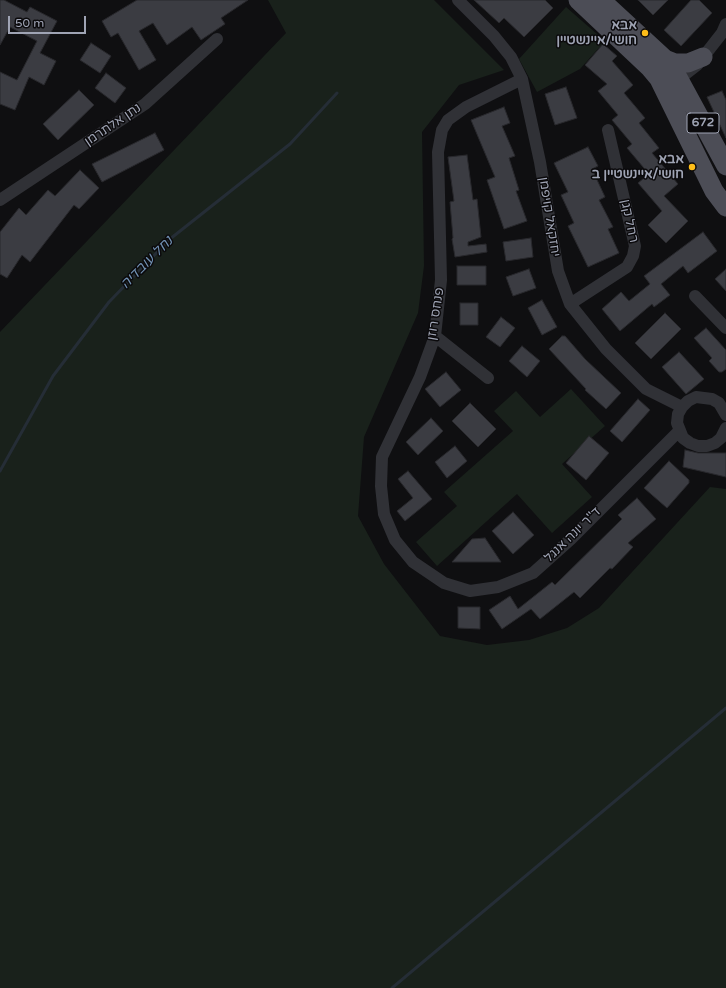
<!DOCTYPE html>
<html>
<head>
<meta charset="utf-8">
<style>
  body { margin:0 }
  #map { position:relative; width:726px; height:988px; overflow:hidden; background:#0f0f11; font-family:"Varela Round",sans-serif }
  canvas { display:block }
  .scale { position:absolute; left:8px; top:16px; width:78px; height:18px; box-sizing:border-box; border:2px solid #9fa4b4; border-top:0; padding-left:5px; font-size:12px; line-height:14px; white-space:nowrap; color:#9fa4b4; -webkit-text-stroke:3px #0b0a0c; paint-order:stroke }
</style>
</head>
<body>
<div id="map">
<canvas width="726" height="988"></canvas>
<div class="scale">50 m</div>
</div>
<script>
const context = document.querySelector('canvas').getContext('2d');
context.lineJoin = 'round';
function fillPath(path, color) { context.fillStyle = color; context.fill(path, 'evenodd'); }
const shape = rows => new Path2D(rows.map(r => 'M' + r).join(''));
function strokePath(path, color, width, dash) { context.strokeStyle = color; context.lineWidth = width; context.lineCap = dash ? 'butt' : 'round'; context.setLineDash(dash || []); context.stroke(path); }
function drawText(font, color, halo, rows, align = 'center') {
  context.font = font + ' "Varela Round",Heebo,sans-serif'; context.lineWidth = 3; context.setLineDash([]); context.textBaseline = 'middle'; context.strokeStyle = halo; context.fillStyle = color; for (const [text, x, y, turn = 0] of rows) {
    context.save(); context.translate(x, y); context.rotate((+turn || 0) * Math.PI / 180); context.textAlign = isNaN(turn) ? turn : align; if (halo) context.strokeText(text, 0, 0); context.fillText(text, 0, 0); context.restore();
  }
}
fillPath(shape([
  [268,0,434,0,504,70,459,85,422,132,424,266,418,313,364,437,358,516,384,564,440,636,487,645,529,640,567,628,599,608,710,487,726,489,726,988,0,988,0,332,286,33],
  [566,7,605,41,580,69,537,92,519,59],
  [571,389,605,426,562,464,592,497,552,533,517,494,437,566,416,542,457,506,444,492,513,431,494,411,516,391,540,417]
]), '#19211b');
strokePath(shape([
  [0,471,53,376,109,302,170,239,290,144,337,93],
  [392,988,726,708]
]), '#252d36', 3);
const building = shape([
  [0,0,4,0,27,12,30,7,57,21,40,53,56,61,44,85,29,77,15,110,0,104,0,72,17,80,37,41,10,27,0,45,0,0],
  [137,0,248,0,221,18,225,24,201,40,192,27,167,45,153,23,139,31,156,60,139,70,118,33,111,37,102,21,137,0],
  [474,0,545,0,553,8,524,37,504,18,499,23,474,0],
  [638,0,668,0,653,15,638,0],
  [691,0,699,0,712,13,681,46,664,30,691,0],
  [91,43,111,56,100,73,80,60,91,43],
  [603,44,617,56,612,61,633,85,624,93,645,118,639,123,659,148,652,153,678,184,664,196,688,221,666,243,648,225,662,211,638,183,649,174,627,148,632,144,612,120,618,115,598,91,607,84,585,65,603,44],
  [106,73,126,88,115,103,95,88,106,73],
  [566,87,577,118,555,125,545,94,566,87],
  [79,90,94,105,58,140,43,124,79,90],
  [722,91,726,100,726,138,707,97,722,91],
  [504,107,510,123,502,126,515,156,509,158,519,190,516,191,527,221,504,229,487,180,495,177,471,120,504,107],
  [155,133,164,150,102,182,92,164,155,133],
  [588,147,598,166,592,169,605,197,599,200,613,227,608,229,619,253,588,267,568,226,574,223,561,195,568,192,554,163,588,147],
  [467,155,473,200,477,199,481,237,468,242,468,246,486,244,487,252,455,257,452,239,453,238,450,202,454,201,448,157,467,155],
  [80,170,99,188,79,209,74,205,30,262,22,255,7,278,0,274,0,232,19,208,26,215,48,190,55,196,80,170],
  [703,232,717,251,688,273,683,266,661,284,670,295,654,307,652,304,620,331,602,309,621,292,629,301,650,284,644,276,703,232],
  [531,238,533,257,506,261,503,242,531,238],
  [457,266,486,266,486,285,457,285,457,266],
  [529,269,536,288,513,296,506,277,529,269],
  [726,269,726,291,715,279,726,269],
  [542,300,557,327,542,335,528,308,542,300],
  [460,303,478,303,478,325,460,325,460,303],
  [665,313,681,329,651,359,635,343,665,313],
  [501,317,515,328,500,347,486,337,501,317],
  [706,328,726,350,726,369,722,372,719,372,709,361,712,358,694,338,706,328],
  [562,336,565,336,585,359,621,393,606,409,585,390,586,389,549,349,562,336],
  [522,346,540,361,527,377,509,361,522,346],
  [679,352,704,379,686,394,662,367,679,352],
  [446,372,461,390,440,407,425,389,446,372],
  [638,399,650,410,622,442,610,431,638,399],
  [470,403,496,429,478,447,452,421,470,403],
  [431,418,443,431,418,455,406,442,431,418],
  [589,436,609,453,586,480,566,463,589,436],
  [455,446,467,461,447,478,435,462,455,446],
  [685,450,698,453,726,453,726,477,683,467,685,450],
  [669,461,689,480,689,483,667,508,644,488,669,461],
  [408,471,432,499,405,521,397,511,413,498,398,479,408,471],
  [637,498,656,519,628,543,633,547,612,569,610,568,580,598,574,592,540,619,531,609,502,629,489,610,510,596,518,609,552,582,555,585,622,519,618,515,637,498],
  [513,512,534,535,513,554,492,531,513,512],
  [485,538,501,562,452,562,472,539,485,538],
  [458,607,480,607,480,629,458,628,458,607]
]);
fillPath(building, '#3b3c42');
strokePath(building, '#29292d', 1);
strokePath(shape([
  [458,0,494,36,511,57,522,79,540,162,558,271,570,304,606,349,646,389,682,407],
  [522,79,466,107,448,120,442,130,438,152,441,280,435,336,420,377,382,457,381,486,384,514,395,540,413,562,444,583,470,591,498,587,533,573,571,539,679,431],
  [674,83,697,65,722,33,726,24],
  [0,200,145,104,217,39],
  [695,296,726,328],
  [570,304,627,267,633,256,635,246,608,130],
  [435,336,488,378],
  [726,415,719,403,712,399,696,397,688,401,682,407,678,414,677,423,683,438,690,443,698,446,707,446,715,443,721,438,726,428]
]), '#303136', 12);
strokePath(shape([
  [578,0,649,67,659,79,714,191,726,207],
  [601,0,665,59,675,72,726,166],
  [665,59,675,63,688,63,703,57]
]), '#4c4d56', 19);
for (const [x, y, r, color] of [
  [645,33,4,"#ffbe19"],
  [692,167,4,"#ffbe19"]
]) { const dot = new Path2D(); dot.arc(x, y, r, 0, 2 * Math.PI); context.fillStyle = color; context.fill(dot); strokePath(dot, '#0b0a0c', 1.5); }
for (const [x, y, w] of [
  [703,123,32]
]) { const box = new Path2D(); box.roundRect(x - w / 2, y - 10, w, 20, 3); context.fillStyle = '#0b0a0c'; context.fill(box); strokePath(box, '#9fa4b4', 1); }
drawText('bold 12px', '#9fa4b4', null, [
  ["672",703,123]
]);
drawText('bold 13px', '#9fa4b4', '#0b0a0c', [
  ["אבא",637,26],
  ["חושי/איינשטיין",637,41],
  ["אבא",684,160],
  ["חושי/איינשטיין ב",684,175]
], 'right');
drawText('13px', '#9fa4b4', '#0b0a0c', [
  ["נתן אלתרמן",113,125,-34],
  ["יחזקאל קויפמן",549,217,81],
  ["רחל קגן",629,221,78],
  ["פנחס רוזן",436,314,-81],
  ["ד''ר יונה אנגל",573,535,-44]
]);
drawText('italic 14px', '#7191b3', '#0b0a0c', [
  ["נחל עובדיה",147,263,-45]
]);
</script>
</body>
</html>
